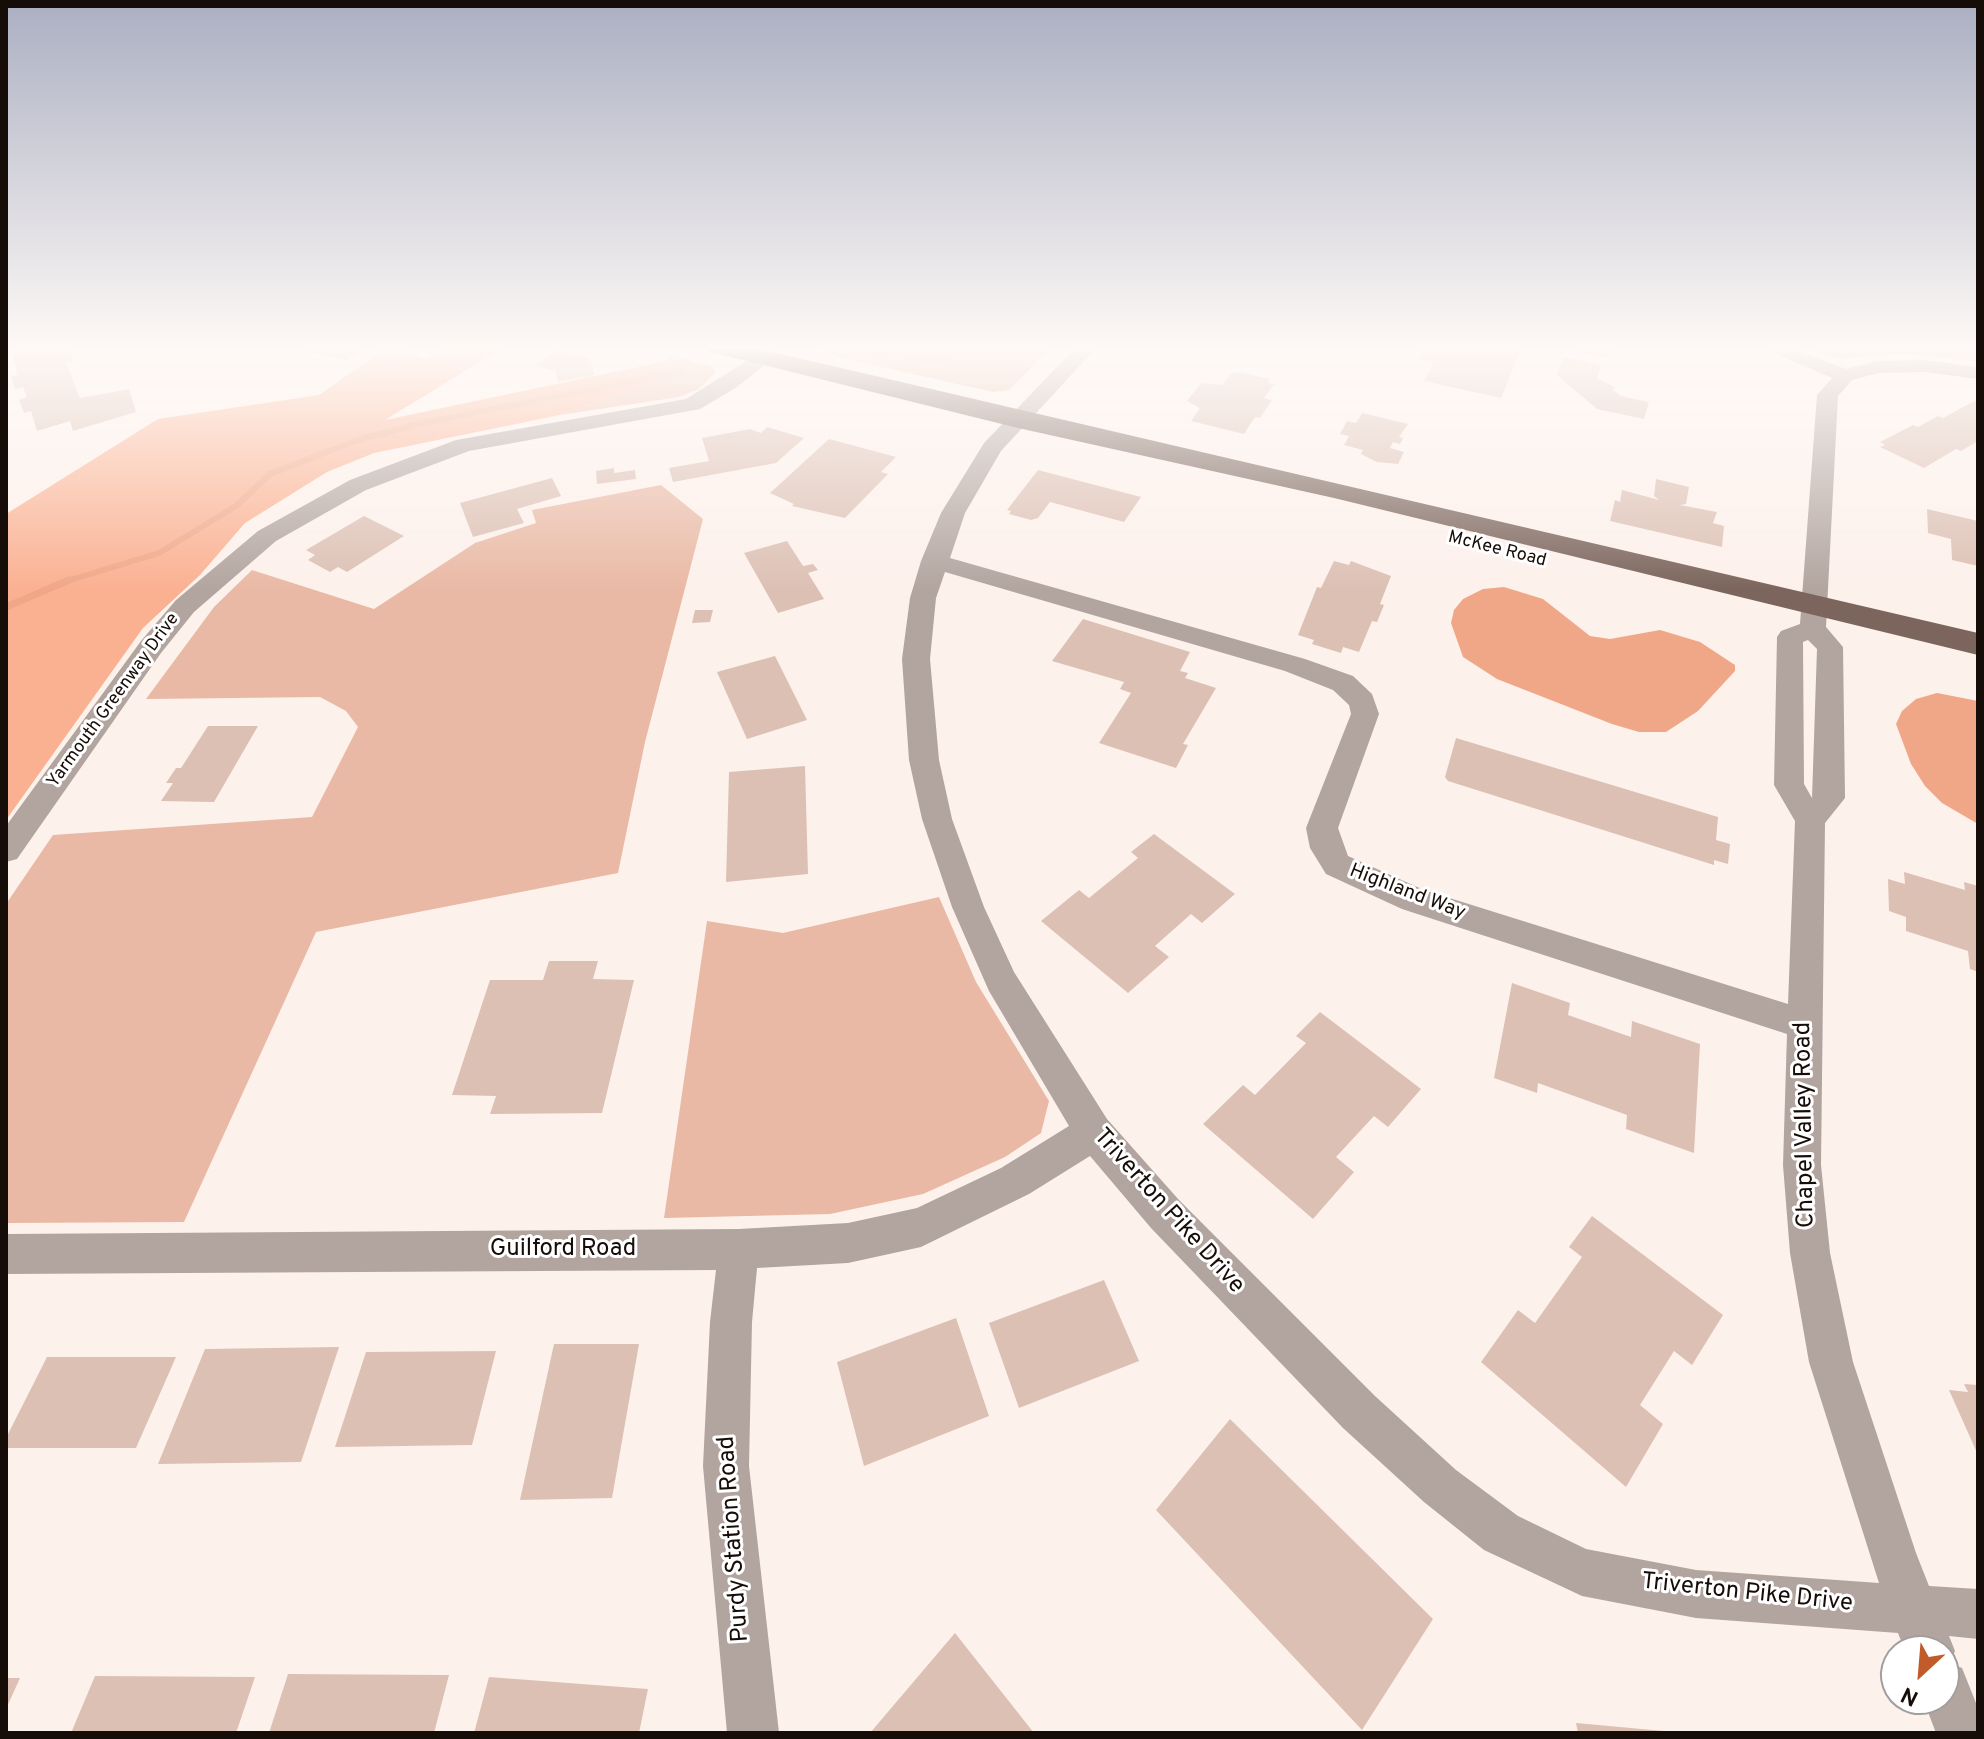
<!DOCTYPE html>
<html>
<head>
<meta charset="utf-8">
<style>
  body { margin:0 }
  #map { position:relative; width:1984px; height:1739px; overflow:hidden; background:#fdf1ec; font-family:Overpass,sans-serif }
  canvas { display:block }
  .frame { position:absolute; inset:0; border:8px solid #160d09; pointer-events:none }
  .north { position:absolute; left:1880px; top:1635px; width:80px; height:80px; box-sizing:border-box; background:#fff; border:2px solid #a29e9d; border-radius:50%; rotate:206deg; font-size:22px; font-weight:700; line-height:32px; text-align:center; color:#160d09 }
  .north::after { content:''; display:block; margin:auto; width:28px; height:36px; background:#c15b2a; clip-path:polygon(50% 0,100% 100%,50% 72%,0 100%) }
</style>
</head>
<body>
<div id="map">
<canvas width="1984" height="1739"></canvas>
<div class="frame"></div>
<div class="north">N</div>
</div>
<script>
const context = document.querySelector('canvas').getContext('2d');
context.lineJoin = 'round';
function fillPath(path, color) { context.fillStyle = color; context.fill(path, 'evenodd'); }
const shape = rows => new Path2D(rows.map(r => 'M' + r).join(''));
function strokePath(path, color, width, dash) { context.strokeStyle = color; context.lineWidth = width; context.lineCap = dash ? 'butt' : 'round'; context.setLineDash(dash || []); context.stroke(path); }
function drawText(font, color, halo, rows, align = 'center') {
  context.font = font + ' Overpass,sans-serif'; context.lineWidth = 6; context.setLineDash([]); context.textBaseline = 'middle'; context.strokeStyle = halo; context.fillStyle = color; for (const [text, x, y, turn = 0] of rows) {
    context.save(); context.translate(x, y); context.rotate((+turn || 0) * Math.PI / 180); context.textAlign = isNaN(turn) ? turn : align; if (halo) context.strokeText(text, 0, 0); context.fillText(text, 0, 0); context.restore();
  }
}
fillPath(shape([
  [815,346,919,346,938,351,945,346,1052,346,1009,390,993,392,837,357],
  [1801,346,1978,346,1978,362,1905,353,1839,359],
  [671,356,712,366,716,372,699,389,679,397,560,415,658,381,671,369,661,362],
  [661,485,703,519,645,742,618,873,316,932,184,1222,6,1223,6,904,53,835,312,817,358,727,346,711,320,697,146,699,214,607,252,570,374,609,475,543,536,523,532,510],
  [939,897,976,982,1049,1101,1041,1133,1005,1157,923,1194,830,1214,664,1218,707,921,783,933]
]), '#e9b9a5');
fillPath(shape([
  [389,346,425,359,452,346,506,346,385,420,661,362,672,370,658,381,560,415,374,453,327,472,245,523,200,575,143,628,6,820,6,514,158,419,319,395]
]), '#fab192');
fillPath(shape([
  [1504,587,1543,599,1590,636,1610,639,1660,630,1700,642,1735,665,1735,671,1698,711,1666,732,1639,732,1612,724,1497,679,1463,657,1451,623,1454,610,1463,599,1483,589],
  [1937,693,1978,701,1978,824,1942,803,1925,786,1911,764,1896,724,1902,711,1916,699]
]), '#f0a788');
strokePath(shape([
  [858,346,935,361,980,346],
  [64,582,159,553,236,506,270,474,355,441,414,425,682,371]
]), '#f0a788', 6);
strokePath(shape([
  [6,607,69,580]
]), '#f0a788', 7);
fillPath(shape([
  [44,346,69,349,74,361,66,363,80,398,129,389,136,412,73,431,70,421,37,431,31,411,24,413,19,400,27,397,23,387,15,389,11,376,18,375,12,354],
  [299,346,367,346,347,360,295,349],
  [1439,346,1494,346,1520,352,1501,398,1424,381,1434,363,1418,359,1425,347,1437,350],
  [1572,346,1611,346,1608,358,1571,350],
  [556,351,590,358,594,375,558,382,555,371,535,365],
  [1563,357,1601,365,1597,378,1616,388,1612,389,1621,396,1649,402,1644,419,1597,409,1557,375],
  [1239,372,1270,379,1268,383,1274,384,1264,398,1272,400,1260,418,1255,417,1244,434,1191,421,1200,408,1187,401,1201,383,1222,385,1230,374],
  [1978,399,1978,441,1961,451,1956,449,1924,468,1880,447,1885,445,1880,442,1913,425,1918,427,1938,416,1943,418],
  [1362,413,1408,424,1399,437,1403,438,1400,444,1393,442,1390,448,1404,452,1398,464,1377,462,1361,454,1363,450,1344,445,1349,436,1340,434,1347,421,1356,423],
  [767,427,804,438,776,463,673,482,669,468,709,461,702,438,750,429,761,433],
  [829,439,896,457,881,472,888,474,845,518,792,506,794,504,770,493],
  [614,468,614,473,635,470,636,479,597,484,596,471],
  [1038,470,1141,497,1124,522,1050,502,1038,518,1031,520,1009,514,1011,511,1007,510],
  [552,478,561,496,517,509,524,523,473,537,460,503],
  [1656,479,1689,487,1686,504,1680,505,1717,512,1713,523,1724,526,1722,547,1610,521,1615,500,1620,502,1622,490,1659,500,1654,496],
  [1927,509,1978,521,1978,566,1952,560,1951,539,1928,533],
  [364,516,404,536,347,572,338,567,330,572,308,560,315,555,306,550],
  [787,541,803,566,813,564,818,570,808,573,824,599,778,613,744,553],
  [1334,561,1349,565,1351,561,1391,576,1380,604,1384,605,1377,622,1372,621,1359,652,1343,647,1341,653,1312,644,1314,640,1298,635,1317,587,1321,588],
  [695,610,713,610,710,622,692,623],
  [1083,619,1190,652,1180,671,1188,673,1185,678,1216,688,1183,744,1188,745,1176,768,1099,743,1131,693,1120,689,1124,682,1052,661],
  [775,656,807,720,747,739,717,672],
  [208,726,258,726,214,802,161,801,173,783,166,783,176,768,181,768],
  [1456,738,1718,817,1716,840,1730,844,1728,864,1714,860,1714,865,1448,781,1445,777],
  [805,766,808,874,726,882,729,772],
  [1154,834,1235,894,1202,923,1191,914,1155,946,1169,957,1128,993,1041,921,1079,890,1089,898,1138,858,1131,852],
  [1904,872,1965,890,1964,882,1978,886,1978,972,1970,969,1968,951,1906,931,1906,917,1889,911,1888,879,1905,884],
  [549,961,598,961,593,979,634,980,602,1113,490,1114,496,1096,452,1095,490,980,543,980],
  [1512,983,1570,1003,1568,1015,1631,1037,1632,1021,1700,1044,1694,1153,1626,1129,1627,1115,1538,1083,1537,1093,1494,1078],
  [1320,1012,1421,1089,1388,1127,1374,1116,1336,1157,1354,1172,1313,1219,1203,1124,1243,1085,1255,1095,1306,1043,1296,1036],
  [1592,1216,1723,1315,1692,1365,1674,1351,1640,1405,1663,1424,1626,1487,1481,1362,1518,1310,1535,1323,1582,1257,1569,1247],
  [1104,1280,1139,1361,1019,1408,989,1323],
  [956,1318,989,1416,864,1466,837,1362],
  [554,1344,639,1344,612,1498,520,1500],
  [339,1347,301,1462,158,1464,205,1349],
  [496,1351,472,1445,335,1447,366,1352],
  [47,1357,176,1357,136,1448,6,1448,6,1438],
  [1964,1384,1978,1385,1978,1455,1949,1390,1968,1392],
  [1230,1419,1433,1619,1362,1730,1156,1510],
  [955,1633,1034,1733,870,1733],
  [288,1674,449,1675,434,1733,269,1733],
  [95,1676,255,1677,236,1733,71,1733],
  [489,1677,648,1689,639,1733,474,1733],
  [6,1678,20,1678,6,1709],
  [1576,1723,1664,1731,1664,1733,1578,1733]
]), '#dcc0b4');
fillPath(shape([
  [1077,346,1098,346,1001,451,965,513,950,558,1305,659,1353,676,1372,694,1379,714,1338,828,1348,856,1424,890,1788,1004,1795,821,1774,785,1777,637,1781,631,1800,624,1817,395,1832,378,1757,346,1785,346,1846,369,1877,361,1924,360,1978,367,1978,379,1924,372,1878,373,1852,380,1838,396,1826,627,1843,647,1845,798,1825,823,1821,1165,1830,1253,1853,1362,1916,1553,1929,1586,1978,1589,1978,1639,1949,1636,1955,1651,1950,1663,1962,1668,1978,1708,1978,1733,1936,1733,1923,1699,1944,1699,1944,1651,1905,1651,1898,1633,1696,1618,1582,1596,1484,1550,1424,1502,1343,1428,1151,1228,1090,1156,1029,1194,921,1247,848,1263,757,1268,752,1322,749,1466,779,1733,727,1733,703,1466,710,1322,716,1270,6,1274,6,1234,739,1229,848,1223,917,1208,1001,1168,1069,1126,989,991,952,907,922,819,909,760,902,659,910,598,921,561,941,513,984,443,1077,346],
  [945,572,1285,671,1333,690,1349,705,1351,714,1306,828,1310,848,1326,874,1402,909,1787,1034,1783,1165,1790,1253,1809,1362,1879,1583,1696,1570,1586,1549,1518,1516,1456,1470,1375,1396,1179,1200,1107,1119,1014,972,984,907,952,819,939,760,930,659,936,598,945,572],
  [1808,640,1817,649,1812,798,1804,784,1803,642,1808,640],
  [761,352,771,358,768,362,737,387,700,409,469,451,366,490,276,541,194,612,161,653,17,859,6,862,6,826,141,641,176,600,258,531,350,480,456,440,686,399,761,352]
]), '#b2a5a0');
fillPath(shape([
  [704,346,747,346,1978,633,1978,655,1334,498,1018,428,707,351,704,346]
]), '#7b655c');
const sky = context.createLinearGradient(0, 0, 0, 590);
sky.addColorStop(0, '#abafc2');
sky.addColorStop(0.59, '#fef9f6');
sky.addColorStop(1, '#fef9f600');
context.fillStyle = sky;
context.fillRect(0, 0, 1984, 590);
drawText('18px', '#160d09', '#fff', [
  ["McKee Road",1497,550,14],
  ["Yarmouth Greenway Drive",114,701,-54]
]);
drawText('20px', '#160d09', '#fff', [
  ["Highland Way",1407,893,21]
]);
drawText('24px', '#160d09', '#fff', [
  ["Chapel Valley Road",1806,1125,-91],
  ["Triverton Pike Drive",1168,1212,48],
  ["Guilford Road",563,1250],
  ["Purdy Station Road",735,1539,-94],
  ["Triverton Pike Drive",1747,1594,6]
]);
</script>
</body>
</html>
